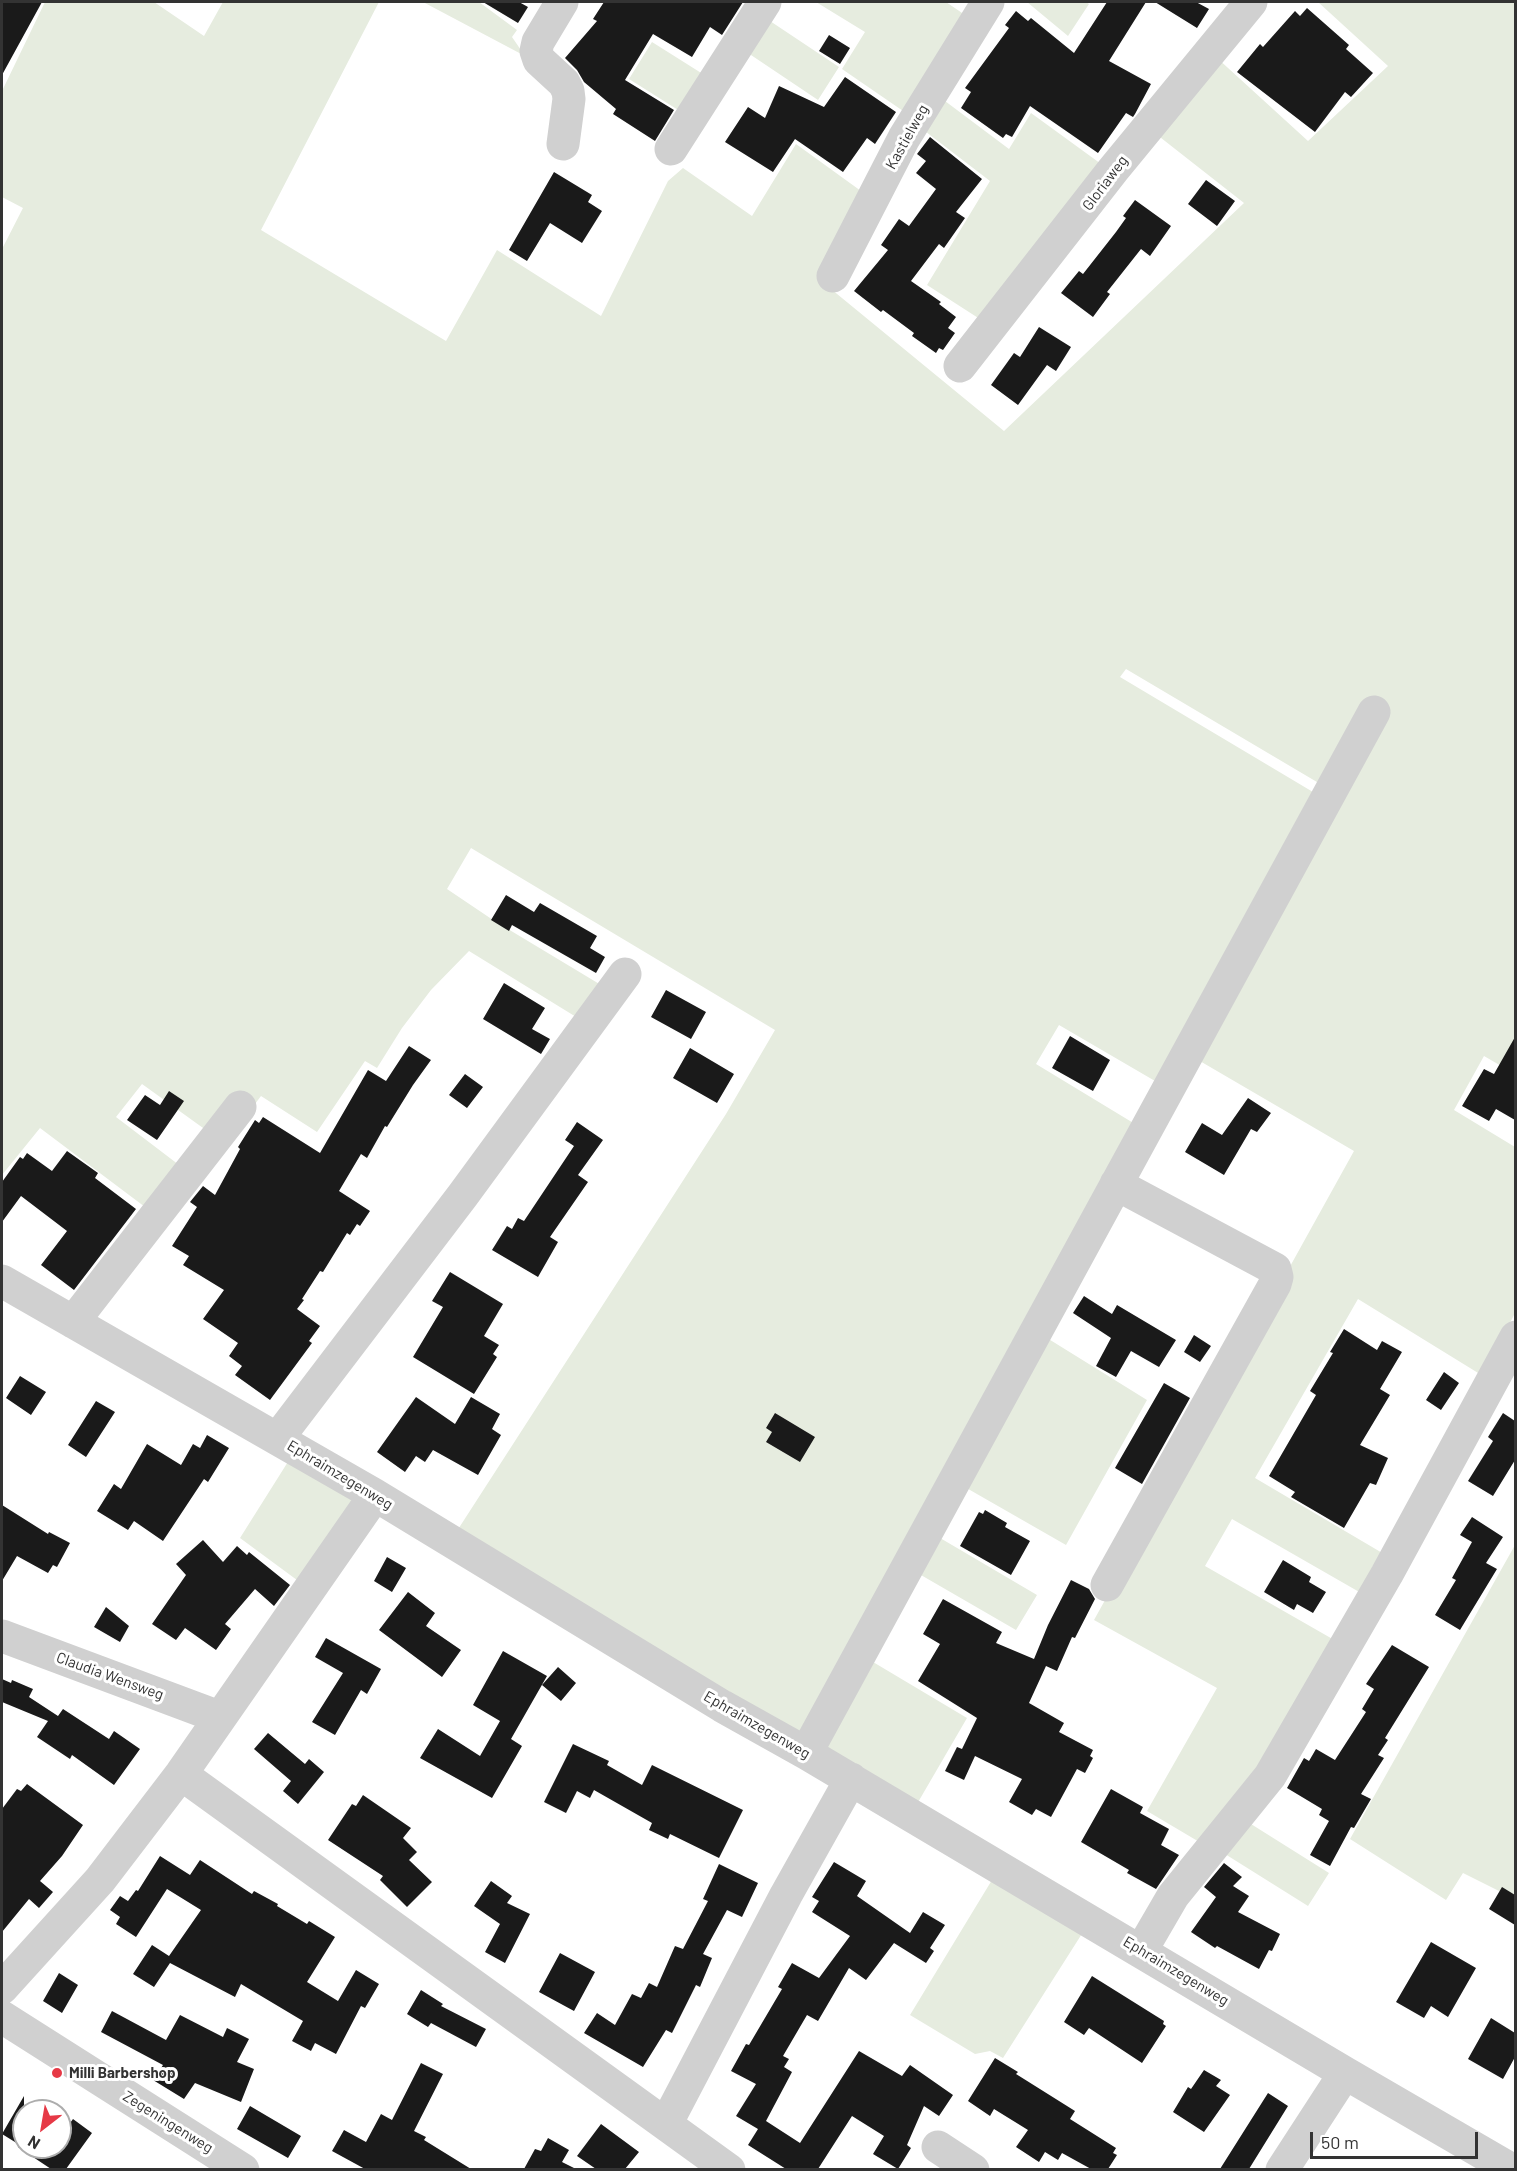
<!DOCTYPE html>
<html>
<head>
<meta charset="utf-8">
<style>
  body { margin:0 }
  #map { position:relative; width:1517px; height:2171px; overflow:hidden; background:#fff; font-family:Barlow,sans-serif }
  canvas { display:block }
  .frame { position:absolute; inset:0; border:3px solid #333; pointer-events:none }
  .north { position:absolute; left:12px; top:2099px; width:60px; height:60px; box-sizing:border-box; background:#fff; border:2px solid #adadad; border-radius:50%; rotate:211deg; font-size:16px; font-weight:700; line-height:24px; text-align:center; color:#333 }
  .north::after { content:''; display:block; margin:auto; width:21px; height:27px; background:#e63946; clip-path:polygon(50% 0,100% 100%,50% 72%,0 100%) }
  .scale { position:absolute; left:1310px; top:2132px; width:168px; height:27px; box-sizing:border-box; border:3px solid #333; border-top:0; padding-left:8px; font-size:18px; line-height:21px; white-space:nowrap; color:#333; -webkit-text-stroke:4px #fff; paint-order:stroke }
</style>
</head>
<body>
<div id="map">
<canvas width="1517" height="2171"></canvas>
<div class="frame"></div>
<div class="north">N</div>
<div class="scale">50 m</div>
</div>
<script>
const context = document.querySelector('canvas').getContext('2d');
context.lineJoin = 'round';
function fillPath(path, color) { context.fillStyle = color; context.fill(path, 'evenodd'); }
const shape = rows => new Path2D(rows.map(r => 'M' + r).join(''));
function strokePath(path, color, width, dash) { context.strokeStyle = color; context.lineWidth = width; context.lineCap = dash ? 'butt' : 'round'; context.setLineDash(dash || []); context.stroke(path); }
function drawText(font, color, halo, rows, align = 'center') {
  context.font = font + ' Barlow,sans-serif'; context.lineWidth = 6; context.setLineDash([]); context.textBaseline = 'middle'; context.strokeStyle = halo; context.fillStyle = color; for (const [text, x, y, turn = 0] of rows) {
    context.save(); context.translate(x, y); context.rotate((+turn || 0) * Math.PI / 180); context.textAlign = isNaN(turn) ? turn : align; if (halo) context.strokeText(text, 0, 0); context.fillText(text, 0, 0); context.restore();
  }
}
fillPath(shape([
  [45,2,154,2,204,36,223,2,379,2,261,230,446,341,497,250,601,316,668,181,683,168,752,216,796,144,861,191,856,199,867,206,856,224,862,233,831,289,1004,431,1244,203,1156,134,1216,57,1308,141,1388,66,1318,2,1515,2,1515,1074,1484,1056,1454,1110,1515,1147,1515,1313,1483,1376,1358,1299,1255,1478,1384,1554,1379,1566,1361,1593,1232,1519,1205,1566,1336,1641,1262,1771,1201,1843,1147,1811,1217,1688,1094,1620,1354,1151,1193,1057,1384,709,1368,702,1322,785,1126,669,1120,677,1318,795,1155,1081,1059,1025,1036,1064,1135,1124,802,1734,455,1534,726,1114,775,1030,471,848,447,889,493,920,606,988,581,1020,469,951,431,990,402,1028,377,1068,365,1061,317,1132,261,1096,255,1104,241,1095,210,1133,142,1084,116,1117,183,1168,149,1210,40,1128,2,1175,2,249,23,208,2,197,2,91],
  [423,2,479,2,517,30,512,37,525,56],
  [816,2,883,2,886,3,887,2,946,2,968,17,906,113,842,69,865,32],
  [1027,2,1086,2,1089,4,1068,36],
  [770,21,839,67,818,100,748,53],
  [652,42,706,76,683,113,629,79],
  [937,95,1009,149,1031,113,1108,169,986,323,927,285,990,181,917,125],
  [1047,1338,1147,1400,1066,1545,963,1486],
  [291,1457,349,1491,353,1505,301,1583,240,1538],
  [935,1535,1037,1595,1016,1630,914,1571],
  [1515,1545,1515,1899,1463,1873,1446,1900,1350,1839],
  [868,1659,967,1718,917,1804,817,1744],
  [1243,1819,1329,1873,1308,1906,1217,1849],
  [995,1875,1085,1929,1003,2058,990,2051,975,2054,910,2015]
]), '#e6ecdf');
fillPath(shape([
  [2,2,42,2,2,75],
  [483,2,519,2,528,7,518,23],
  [604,2,743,2,722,35,710,27,692,57,653,34,625,80,674,110,655,141,613,114,616,109,584,82,577,70,565,58,597,21,593,19],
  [1107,2,1146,2,1109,61,1151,84,1135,114,1133,117,1126,113,1098,153,1030,106,1012,137,1006,134,1003,138,961,108,971,92,965,88,1009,28,1005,25,1016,11,1028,21,1031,18,1074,53],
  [1155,2,1196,2,1209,9,1197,28],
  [1307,8,1349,45,1346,49,1373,73,1351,97,1345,92,1315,132,1237,72,1260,44,1263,47,1295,11,1300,16],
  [829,35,850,48,840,64,819,51],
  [845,77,896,112,875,144,867,138,843,172,795,139,773,172,725,142,748,107,765,118,779,86,824,107],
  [930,137,982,179,956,212,965,218,944,248,939,244,911,281,941,302,939,304,956,317,948,328,955,333,943,350,939,348,936,353,912,336,914,333,883,310,881,312,854,291,888,250,881,245,899,219,909,226,936,189,916,173,926,161,917,154],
  [554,172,592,195,588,202,602,211,582,243,550,223,527,261,509,250],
  [1206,180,1235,201,1217,226,1188,204],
  [1135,200,1171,226,1150,256,1141,249,1107,292,1110,294,1093,317,1061,293,1079,271,1083,274,1116,232,1126,218,1123,216],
  [1039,327,1071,347,1056,371,1047,365,1018,405,991,385,1014,353,1020,357],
  [506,895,534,912,540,903,597,936,590,948,605,957,596,973,512,925,509,931,491,920],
  [504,983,545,1008,532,1029,550,1039,541,1054,483,1019],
  [666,990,706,1012,691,1039,651,1017],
  [1070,1036,1110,1060,1093,1091,1052,1068],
  [1515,1037,1515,1120,1496,1109,1489,1121,1462,1106,1484,1069,1494,1074],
  [409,1046,431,1060,413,1085,387,1127,385,1126,367,1158,361,1154,339,1191,370,1211,360,1226,357,1224,350,1235,347,1233,323,1272,320,1271,302,1299,304,1300,297,1309,320,1326,309,1341,312,1343,270,1400,235,1375,242,1366,229,1356,238,1343,203,1319,224,1290,183,1265,189,1256,172,1246,197,1207,190,1202,203,1186,215,1195,240,1149,238,1147,255,1120,259,1123,263,1117,320,1153,368,1070,386,1081],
  [690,1048,734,1074,717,1103,673,1078],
  [465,1074,483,1087,467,1108,449,1095],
  [169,1091,184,1101,157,1140,127,1120,145,1095,160,1105],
  [1248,1098,1271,1113,1257,1132,1251,1129,1224,1175,1185,1152,1202,1123,1222,1135],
  [577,1122,603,1140,578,1175,588,1182,550,1237,558,1242,538,1277,492,1250,507,1226,512,1229,518,1218,524,1221,574,1146,565,1140],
  [67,1151,98,1173,95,1178,136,1209,74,1290,41,1265,67,1231,21,1196,2,1222,2,1182,20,1157,23,1159,27,1153,52,1171],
  [450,1272,503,1304,484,1336,499,1345,493,1354,497,1357,474,1394,413,1357,443,1307,432,1301],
  [1084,1296,1112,1314,1117,1305,1176,1340,1159,1367,1131,1351,1116,1377,1096,1366,1111,1338,1073,1313],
  [1344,1329,1377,1350,1382,1341,1402,1352,1380,1389,1390,1395,1360,1445,1388,1458,1376,1485,1370,1483,1344,1528,1291,1497,1295,1492,1269,1476,1316,1395,1310,1391,1333,1353,1330,1352],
  [1194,1335,1211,1346,1200,1362,1184,1352],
  [1444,1372,1459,1383,1441,1410,1426,1400],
  [20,1376,46,1392,31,1415,6,1398],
  [1164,1383,1190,1398,1142,1484,1115,1468],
  [416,1397,455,1424,471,1397,500,1414,492,1429,501,1435,478,1475,433,1450,425,1462,416,1456,405,1472,377,1452],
  [96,1401,115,1412,86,1457,68,1445],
  [775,1413,815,1437,800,1462,766,1442,772,1432,766,1428],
  [1503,1413,1515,1421,1515,1460,1493,1496,1468,1481,1493,1441,1488,1437],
  [207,1435,229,1448,208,1482,204,1479,163,1541,134,1521,128,1530,97,1511,114,1484,121,1489,147,1444,181,1465,193,1444,200,1448],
  [2,1505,48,1534,49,1532,70,1543,57,1567,53,1565,48,1573,17,1556,2,1581],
  [985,1510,1007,1523,1005,1527,1030,1541,1011,1575,960,1546,979,1512,983,1514],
  [1472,1517,1503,1537,1486,1563,1497,1569,1460,1630,1435,1615,1456,1580,1452,1578,1472,1542,1460,1535],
  [203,1540,223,1562,237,1546,247,1555,249,1552,290,1585,274,1606,255,1589,225,1624,231,1629,216,1650,185,1628,176,1640,152,1624,186,1575,176,1564],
  [387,1557,406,1568,392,1592,374,1581],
  [1283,1560,1311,1577,1309,1582,1326,1592,1313,1613,1297,1604,1294,1610,1264,1592],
  [1071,1580,1089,1589,1095,1599,1075,1638,1072,1637,1057,1671,1046,1666,1029,1703,1064,1723,1059,1732,1093,1750,1090,1756,1093,1758,1085,1773,1077,1769,1051,1817,1036,1809,1032,1815,1009,1802,1022,1779,975,1756,964,1780,945,1771,957,1747,962,1749,977,1718,918,1681,940,1644,923,1634,943,1599,1002,1632,996,1643,1034,1659,1048,1625],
  [408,1592,435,1613,426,1626,461,1650,442,1677,379,1630],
  [106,1607,129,1626,120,1642,94,1627],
  [326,1638,381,1669,367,1694,361,1690,335,1735,312,1722,343,1673,315,1657],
  [1392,1645,1429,1667,1385,1738,1388,1740,1378,1755,1384,1758,1361,1794,1371,1799,1354,1828,1351,1827,1330,1866,1310,1855,1329,1821,1319,1815,1322,1809,1287,1788,1304,1758,1309,1761,1316,1749,1335,1760,1366,1712,1362,1709,1374,1689,1366,1684],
  [503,1651,547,1676,511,1739,522,1746,492,1798,420,1758,438,1729,480,1756,500,1721,473,1705],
  [558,1667,576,1683,561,1701,542,1685],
  [2,1679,11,1683,12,1680,33,1689,29,1697,58,1716,63,1709,109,1739,114,1731,140,1749,114,1785,72,1755,70,1759,37,1737,48,1721,2,1702],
  [268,1733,305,1764,309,1759,324,1772,298,1804,283,1791,291,1781,254,1749],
  [573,1744,609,1761,607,1765,642,1785,652,1765,743,1810,719,1858,670,1834,668,1839,649,1830,652,1823,594,1790,590,1798,577,1791,566,1813,544,1802],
  [27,1784,83,1825,62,1856,40,1881,53,1892,39,1908,29,1899,2,1932,2,1809,17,1789,21,1791],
  [1111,1789,1143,1807,1140,1813,1169,1829,1161,1845,1179,1855,1156,1889,1127,1873,1129,1870,1081,1842],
  [363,1795,411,1828,403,1838,417,1852,409,1860,432,1882,407,1907,380,1880,383,1876,328,1840,352,1804,356,1806],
  [160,1856,190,1875,200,1860,252,1894,254,1891,278,1904,277,1906,307,1924,309,1921,335,1937,307,1982,338,2001,356,1970,379,1984,365,2008,361,2006,336,2054,315,2043,311,2051,292,2041,303,2021,241,1984,235,1997,170,1963,154,1987,133,1974,152,1945,169,1956,201,1910,167,1889,136,1937,116,1924,120,1917,110,1910,120,1896,128,1901,136,1890,138,1891],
  [834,1862,866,1881,857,1896,910,1933,923,1912,945,1925,930,1948,934,1951,926,1963,894,1943,866,1980,849,1968,818,2021,807,2015,783,2056,789,2059,784,2067,792,2072,766,2121,800,2143,859,2051,902,2076,910,2065,953,2095,939,2116,924,2106,907,2145,911,2148,898,2169,873,2154,884,2136,852,2116,818,2169,786,2169,748,2145,758,2129,736,2116,756,2084,731,2071,746,2044,749,2045,782,1989,778,1987,792,1963,819,1978,850,1936,812,1912,819,1901,812,1897],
  [1224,1863,1242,1877,1233,1886,1249,1896,1238,1912,1280,1934,1272,1951,1269,1950,1259,1969,1217,1946,1215,1948,1191,1932,1216,1897,1204,1887],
  [719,1864,758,1883,742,1917,727,1910,703,1954,712,1958,700,1987,696,1985,672,2033,666,2030,643,2067,584,2033,597,2013,615,2025,632,1994,641,1998,649,1983,657,1987,675,1946,683,1949,708,1901,703,1899],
  [491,1881,512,1896,507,1903,530,1914,505,1963,485,1952,500,1924,474,1906],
  [1502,1887,1515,1895,1515,1925,1489,1909],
  [1431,1942,1476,1968,1448,2017,1431,2006,1424,2018,1396,2002],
  [560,1953,595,1972,574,2011,539,1992],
  [59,1973,78,1985,62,2013,43,2001],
  [1092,1976,1164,2021,1163,2024,1166,2026,1142,2063,1089,2028,1084,2035,1064,2022],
  [421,1990,443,2004,441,2006,486,2029,476,2047,431,2023,428,2027,407,2014],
  [112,2011,166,2040,180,2015,223,2037,227,2028,249,2039,237,2062,254,2069,241,2102,195,2083,184,2099,153,2080,163,2065,101,2032],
  [1491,2018,1515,2033,1515,2057,1503,2079,1468,2059],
  [995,2058,1018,2072,1016,2074,1075,2111,1070,2119,1116,2148,1113,2153,1117,2155,1108,2169,1091,2169,1062,2153,1058,2160,1045,2152,1039,2162,1016,2147,1028,2130,994,2109,990,2116,968,2101],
  [421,2063,443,2074,414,2131,426,2137,424,2140,471,2169,365,2169,332,2151,344,2130,366,2142,381,2114,392,2120],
  [1204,2070,1221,2080,1216,2086,1230,2095,1204,2132,1173,2112,1188,2087,1191,2089],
  [1268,2093,1288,2106,1249,2169,1220,2169],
  [24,2096,24,2147,60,2147,60,2137,73,2119,92,2133,66,2169,51,2169,18,2147,23,2147,2,2134],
  [250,2106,301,2136,288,2158,237,2129],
  [601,2124,639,2152,625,2169,596,2169,577,2156],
  [548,2138,569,2150,562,2162,576,2169,524,2169,535,2149,541,2151]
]), '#1a1a1a');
strokePath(shape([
  [562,2,538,42,536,51,539,60,564,83,568,91,569,99,563,144],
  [671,149,765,2],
  [833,276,904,138,988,2],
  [960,366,1113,170,1251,2],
  [2,1281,375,1495,722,1706,806,1753,1345,2073,1512,2170],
  [73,1322,240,1107],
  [278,1438,463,1195,625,974],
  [1107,1585,1275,1284,1277,1277,1275,1269,1116,1184],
  [2,1636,219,1717],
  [806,1753,1374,712],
  [181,1774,729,2170],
  [1141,1951,1173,1896,1270,1776,1387,1574,1516,1337],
  [2,1988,100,1880,181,1774,375,1495],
  [2,2017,243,2170],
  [666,2124,786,1895,851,1779],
  [938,2147,973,2170],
  [1282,2170,1345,2073]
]), '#d0d0d0', 33);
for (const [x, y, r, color] of [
  [57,2073,6,"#e63946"]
]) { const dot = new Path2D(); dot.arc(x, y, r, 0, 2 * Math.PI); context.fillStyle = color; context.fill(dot); strokePath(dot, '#fff', 2); }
drawText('15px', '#333', '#fff', [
  ["Kastielweg",907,137,-61],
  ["Gloriaweg",1105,183,-53],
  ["Ephraimzegenweg",340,1475,31],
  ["Claudia Wensweg",110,1676,20],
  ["Ephraimzegenweg",757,1725,30],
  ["Ephraimzegenweg",1176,1971,31],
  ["Zegeningenweg",168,2122,32]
]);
drawText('bold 15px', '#333', '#fff', [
  ["Milli Barbershop",69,2073]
], 'left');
</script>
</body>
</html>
